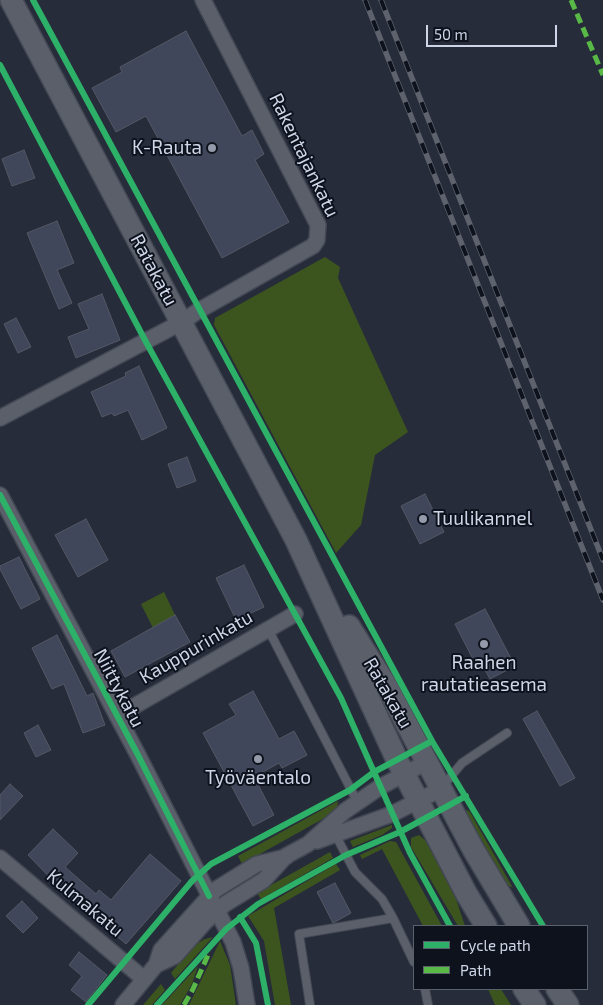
<!DOCTYPE html>
<html>
<head>
<meta charset="utf-8">
<style>
  body { margin:0 }
  #map { position:relative; width:603px; height:1005px; overflow:hidden; background:#272c3a; font-family:"Exo 2",sans-serif }
  canvas { display:block }
  .legend { position:absolute; left:413px; top:925px; width:175px; height:65px; box-sizing:border-box; background:#0e121d; border:1px solid #5b606d; margin:0; padding:6px 9px; list-style:none; font-size:15px; color:#ced5e6 }
  .legend li { display:flex; align-items:center; gap:10px; height:25px }
  .legend b { width:25px; border:1px solid #5b606d }
  .scale { position:absolute; left:426px; top:25px; width:131px; height:22px; box-sizing:border-box; border:2px solid #ced5e6; border-top:0; padding-left:6px; font-size:15px; line-height:18px; white-space:nowrap; color:#ced5e6; -webkit-text-stroke:4px #0e121d; paint-order:stroke }
</style>
</head>
<body>
<div id="map">
<canvas width="603" height="1005"></canvas>
<ul class="legend">
<li><b style="height:6px;background:#2db169"></b>Cycle path</li>
<li><b style="height:6px;background:#58b947"></b>Path</li>
</ul>
<div class="scale">50 m</div>
</div>
<script>
const context = document.querySelector('canvas').getContext('2d');
context.lineJoin = 'round';
function fillPath(path, color) { context.fillStyle = color; context.fill(path, 'evenodd'); }
const shape = rows => new Path2D(rows.map(r => 'M' + r).join(''));
function strokePath(path, color, width, dash) { context.strokeStyle = color; context.lineWidth = width; context.lineCap = dash ? 'butt' : 'round'; context.setLineDash(dash || []); context.stroke(path); }
function drawText(font, color, halo, rows, align = 'center') {
  context.font = font + ' "Exo 2",sans-serif'; context.lineWidth = 4; context.setLineDash([]); context.textBaseline = 'middle'; context.strokeStyle = halo; context.fillStyle = color; for (const [text, x, y, turn = 0] of rows) {
    context.save(); context.translate(x, y); context.rotate((+turn || 0) * Math.PI / 180); context.textAlign = isNaN(turn) ? turn : align; if (halo) context.strokeText(text, 0, 0); context.fillText(text, 0, 0); context.restore();
  }
}
fillPath(shape([
  [325,257,340,267,338,278,408,432,375,455,361,525,336,553,214,325,215,318],
  [164,592,175,615,153,628,141,604],
  [338,801,337,811,242,864,238,856],
  [467,810,470,812,513,888,506,884,462,811],
  [392,825,392,828,382,835,353,847,350,841],
  [419,835,426,841,456,899,465,926,458,926,411,847,411,838],
  [390,841,396,842,442,926,423,926,382,849,362,859,360,855],
  [330,852,333,858,261,899,257,893],
  [336,864,340,870,274,908,291,1005,275,1005,264,941,248,916],
  [213,937,175,979,171,973,193,946,205,939],
  [220,941,230,965,236,1005,189,1005],
  [198,966,192,984,180,1005,162,1005],
  [161,984,165,990,152,1005,143,1005],
  [488,989,501,989,511,1005,495,1005]
]), '#3c551e');
const building = shape([
  [186,31,242,136,252,130,264,154,255,160,289,222,222,258,146,116,116,132,92,88,122,72,120,67,186,31],
  [24,150,35,178,12,186,2,159,24,150],
  [57,221,74,263,57,270,72,303,59,309,27,233,57,221],
  [102,294,120,340,76,358,68,337,89,329,78,304,102,294],
  [16,318,31,347,18,353,4,324,16,318],
  [139,366,167,428,142,440,128,410,114,416,112,413,102,417,91,392,126,376,125,373,139,366],
  [187,457,196,481,177,488,168,464,187,457],
  [425,494,444,532,420,544,401,506,425,494],
  [86,519,108,560,78,577,55,535,86,519],
  [19,557,40,599,21,609,0,569,0,566,19,557],
  [244,565,264,607,236,620,216,578,244,565],
  [485,609,515,666,490,679,481,663,476,665,455,624,485,609],
  [175,615,190,642,125,677,111,651,175,615],
  [57,635,87,696,93,693,105,725,83,733,64,684,52,689,32,648,57,635],
  [253,691,279,739,294,731,307,755,282,768,279,763,254,777,274,815,253,826,203,733,236,715,229,704,253,691],
  [537,711,575,778,560,786,523,719,537,711],
  [38,725,51,750,36,757,24,733,38,725],
  [10,784,23,796,0,820,0,795,10,784],
  [53,829,78,853,65,867,96,894,99,890,111,900,150,854,181,881,126,944,61,889,28,855,53,829],
  [335,883,351,913,333,923,317,892,335,883],
  [22,901,38,918,23,933,6,916,22,901],
  [79,952,107,975,86,1002,71,990,82,976,69,965,79,952]
]);
fillPath(building, '#40475b');
strokePath(building, '#545864', 1);
const lane = shape([
  [268,629,358,803],
  [442,787,462,763,507,733],
  [335,834,355,872,382,899,393,918],
  [425,989,428,1005],
  [310,1005,299,934,393,918,414,962]
]);
const street = shape([
  [0,418,182,322,198,311,313,246,317,240,318,225,203,0],
  [0,495,138,755,233,942,241,968,247,1005],
  [117,716,295,614],
  [317,841,392,814,441,789],
  [0,858,144,979],
  [156,965,161,950,215,890,257,864,286,857],
  [123,1005,156,965,175,956,205,922,225,904,264,880,286,856,308,844,345,811,380,787,427,762]
]);
const secondary = shape([
  [11,0,296,540,397,760,466,893,486,926],
  [349,626,386,685,473,849,519,926],
  [524,989,535,1005],
  [557,989,568,1005]
]);
strokePath(lane, '#434854', 10);
strokePath(street, '#434854', 18);
strokePath(secondary, '#434854', 24);
strokePath(lane, '#5a5f6a', 8);
strokePath(street, '#5a5f6a', 15);
strokePath(secondary, '#5a5f6a', 21);
const rail = shape([
  [365,0,603,600],
  [381,0,603,560]
]);
strokePath(rail, '#5d626d', 5.5);
strokePath(rail, '#0e121d', 4, [11]);
strokePath(shape([
  [571,0,603,75],
  [184,1005,193,989,208,955]
]), '#58b947', 5, [10, 5]);
strokePath(shape([
  [33,0,432,741,543,926],
  [0,65,146,342,341,698,410,853,450,926],
  [0,495,138,755,209,896],
  [240,917,256,943,268,1005],
  [88,1005,192,881,211,864,350,790,374,772,432,741],
  [157,1005,226,929,258,904,346,855,400,832,466,796]
]), '#2db169', 6);
for (const [x, y, r, color] of [
  [212,148,5,"#949aaa"],
  [423,519,5,"#949aaa"],
  [484,644,5,"#949aaa"],
  [258,759,5,"#949aaa"]
]) { const dot = new Path2D(); dot.arc(x, y, r, 0, 2 * Math.PI); context.fillStyle = color; context.fill(dot); strokePath(dot, '#0e121d', 2); }
drawText('19px', '#ced5e6', '#0e121d', [
  ["K-Rauta",202,148,"right"],
  ["Tuulikannel",433,519,"left"],
  ["Raahen",484,663],
  ["rautatieasema",484,685],
  ["Työväentalo",258,778]
]);
drawText('19px', '#ced5e6', '#0e121d', [
  ["Rakentajankatu",304,155,64],
  ["Ratakatu",154,270,62],
  ["Kauppurinkatu",196,647,-30],
  ["Niittykatu",119,688,62],
  ["Ratakatu",388,693,60],
  ["Kulmakatu",85,903,40]
]);
</script>
</body>
</html>
